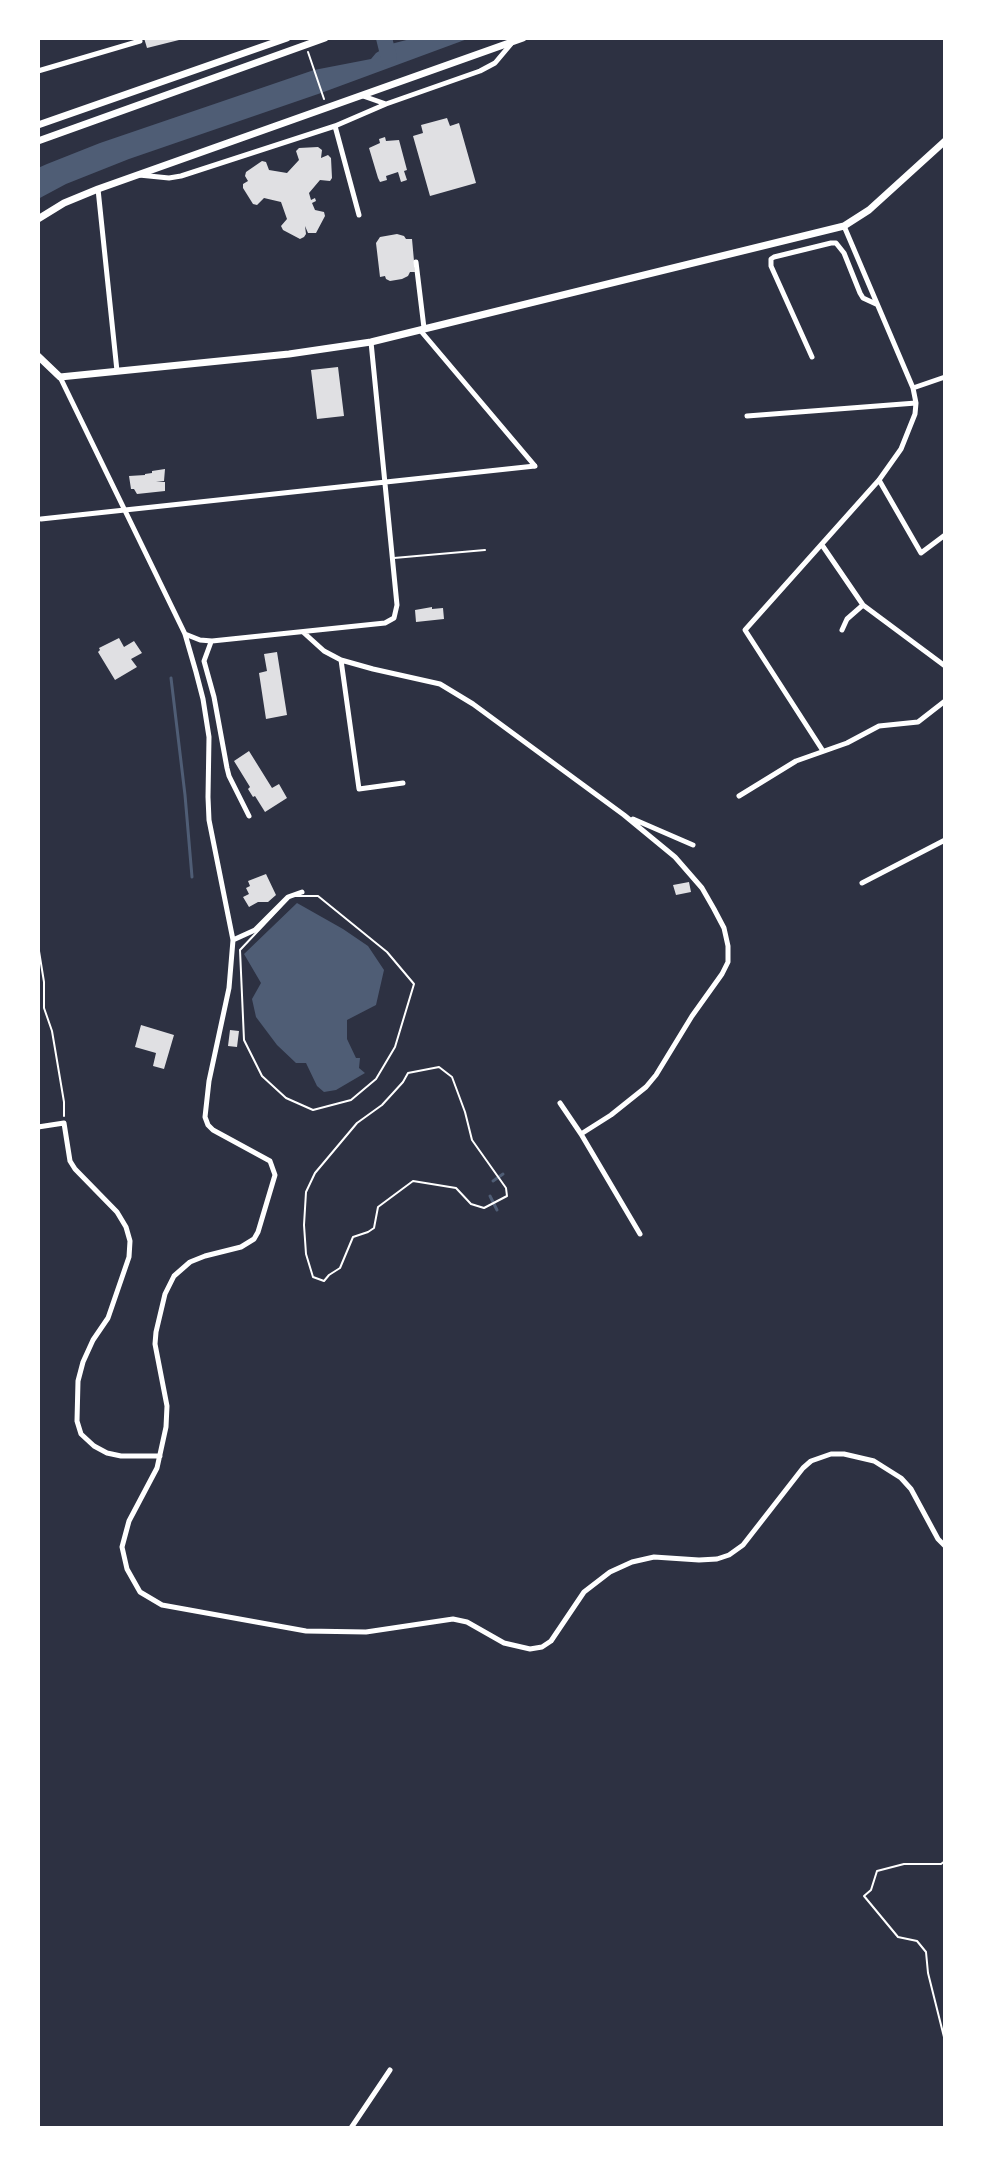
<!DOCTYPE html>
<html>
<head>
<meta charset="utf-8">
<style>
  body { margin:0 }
  #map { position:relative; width:983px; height:2166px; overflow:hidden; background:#2d3142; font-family:"Source Sans 3",sans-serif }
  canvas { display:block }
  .frame { position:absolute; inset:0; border:40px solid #fff; pointer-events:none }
</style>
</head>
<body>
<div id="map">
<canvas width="983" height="2166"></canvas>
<div class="frame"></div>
</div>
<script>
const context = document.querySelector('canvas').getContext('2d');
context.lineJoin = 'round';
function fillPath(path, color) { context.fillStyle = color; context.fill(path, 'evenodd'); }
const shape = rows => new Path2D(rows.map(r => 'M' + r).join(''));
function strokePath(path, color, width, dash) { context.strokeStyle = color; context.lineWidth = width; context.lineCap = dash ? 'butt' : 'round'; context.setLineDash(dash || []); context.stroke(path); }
fillPath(shape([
  [414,38,470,38,321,93,129,159,66,184,38,199,38,168,47,164,100,143,314,70,371,59,376,53,391,44],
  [297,903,343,929,368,946,384,970,376,1005,347,1020,347,1039,356,1058,360,1058,359,1068,365,1073,336,1090,324,1092,317,1086,306,1063,296,1063,277,1045,256,1017,252,999,261,983,244,954]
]), '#4f5d75');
strokePath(shape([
  [171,678,185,795,192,877],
  [493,1181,503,1174],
  [490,1196,497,1210]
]), '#4f5d75', 3);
strokePath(shape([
  [384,38,389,58]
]), '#4f5d75', 16);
fillPath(shape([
  [144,38,183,38,183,39,147,48],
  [447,118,450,126,459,123,476,183,430,196,413,136,423,133,421,125],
  [385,137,386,141,399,140,407,170,404,171,407,180,401,182,398,172,386,176,387,180,380,182,378,178,369,148,380,143,379,139],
  [318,147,322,150,321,158,328,155,331,158,332,178,330,181,320,180,309,193,311,200,315,198,316,201,312,203,315,210,324,212,325,216,316,233,308,233,305,226,306,234,304,237,300,239,283,230,281,226,287,219,281,202,264,198,257,205,253,204,243,188,243,184,248,181,245,176,246,172,262,161,266,162,269,170,287,173,299,160,296,151,299,148],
  [397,234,404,236,406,239,412,239,415,272,410,272,408,276,402,279,390,281,386,279,385,276,380,277,376,243,380,237],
  [338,367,344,416,317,419,311,370],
  [165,469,164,481,156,482,165,482,165,491,137,494,134,489,131,489,129,476,145,475,145,474,152,473,152,471],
  [432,607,432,609,443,608,444,619,416,622,415,610],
  [119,638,124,647,134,641,142,653,131,659,137,667,115,680,98,652,100,650,99,648],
  [277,652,287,715,266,719,259,673,267,671,264,654],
  [249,751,272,788,279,784,287,798,265,812,255,796,253,797,248,789,250,787,234,761],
  [266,874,276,895,268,902,258,902,249,907,243,897,249,894,246,888,250,886,248,881],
  [689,882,691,892,676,895,673,885],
  [141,1025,174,1035,164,1069,153,1066,156,1053,135,1047],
  [230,1030,239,1031,237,1047,228,1046]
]), '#e0e0e3');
strokePath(shape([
  [308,52,324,99],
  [291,896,318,896,387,952,414,984,395,1047,376,1079,351,1100,313,1110,286,1098,262,1076,244,1040,240,950,291,896],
  [38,945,44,982,44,1008,52,1031,64,1102,64,1116],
  [439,1067,452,1077,465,1112,472,1140,506,1188,507,1196,484,1208,471,1204,456,1188,413,1181,378,1207,374,1228,368,1232,353,1237,340,1268,329,1275,324,1281,313,1277,306,1254,304,1225,306,1192,315,1173,357,1123,382,1105,393,1093,403,1082,408,1073,439,1067],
  [945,1861,941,1864,904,1864,877,1871,871,1890,864,1896,898,1937,917,1941,926,1952,928,1973,945,2041]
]), '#fff', 2);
strokePath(shape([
  [394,558,485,550]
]), '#fff', 2);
strokePath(shape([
  [38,71,140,41],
  [363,96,386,104],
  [335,126,359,215],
  [139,175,169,178,181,176,335,126,386,104,480,71,495,63,511,44],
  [98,189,117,371],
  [416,262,424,328],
  [420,330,535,466],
  [812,357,771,266,771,259,774,257,831,243,836,243,844,253,860,293,863,298,876,304],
  [60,377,185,634,196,672,203,699,209,737,208,797,209,820,233,940,229,988,209,1081,205,1117,208,1125,213,1130,270,1161,275,1175,258,1232,254,1239,241,1247,205,1256,190,1262,174,1276,165,1294,156,1332,155,1344,167,1406,166,1427,157,1468,129,1521,122,1547,127,1569,140,1592,162,1605,306,1631,366,1632,453,1619,467,1622,504,1643,530,1649,542,1647,551,1641,584,1592,610,1572,632,1562,654,1557,699,1560,717,1559,729,1555,743,1545,803,1468,811,1461,831,1454,844,1454,874,1461,901,1478,911,1489,938,1539,945,1546],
  [913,388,945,377],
  [747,416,916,403],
  [879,480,921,553,945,535],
  [41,519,535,466],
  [822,545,863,605,945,666],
  [842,630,847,619,863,605],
  [303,632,324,651,341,660,373,669,440,684,473,704,624,815,675,857,702,888,714,909,724,928,728,946,728,962,722,974,692,1016,656,1075,646,1087,611,1115,581,1134],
  [185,634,200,640,212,641,385,623,394,618,397,605,371,342],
  [211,642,204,661,214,697,227,768,229,776,249,816],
  [341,660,359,789,403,783],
  [823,751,745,630,879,480,901,449,915,414,916,403,913,388,844,226],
  [739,796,796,761,847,743,879,726,918,722,945,701],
  [633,819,693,845],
  [862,883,945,840],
  [233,940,255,930,288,897,302,892],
  [560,1103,581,1134,640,1234],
  [38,1127,64,1123,70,1161,75,1169,117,1212,126,1227,130,1241,129,1257,108,1318,93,1340,83,1362,78,1381,77,1421,81,1434,94,1446,107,1453,121,1456,160,1456],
  [351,2128,390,2070]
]), '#fff', 5);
strokePath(shape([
  [38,125,287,38],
  [38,141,325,38],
  [38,219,64,203,98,189,523,38],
  [38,356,60,377,289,354,371,342,844,226,869,210,945,141]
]), '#fff', 7);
</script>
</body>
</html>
